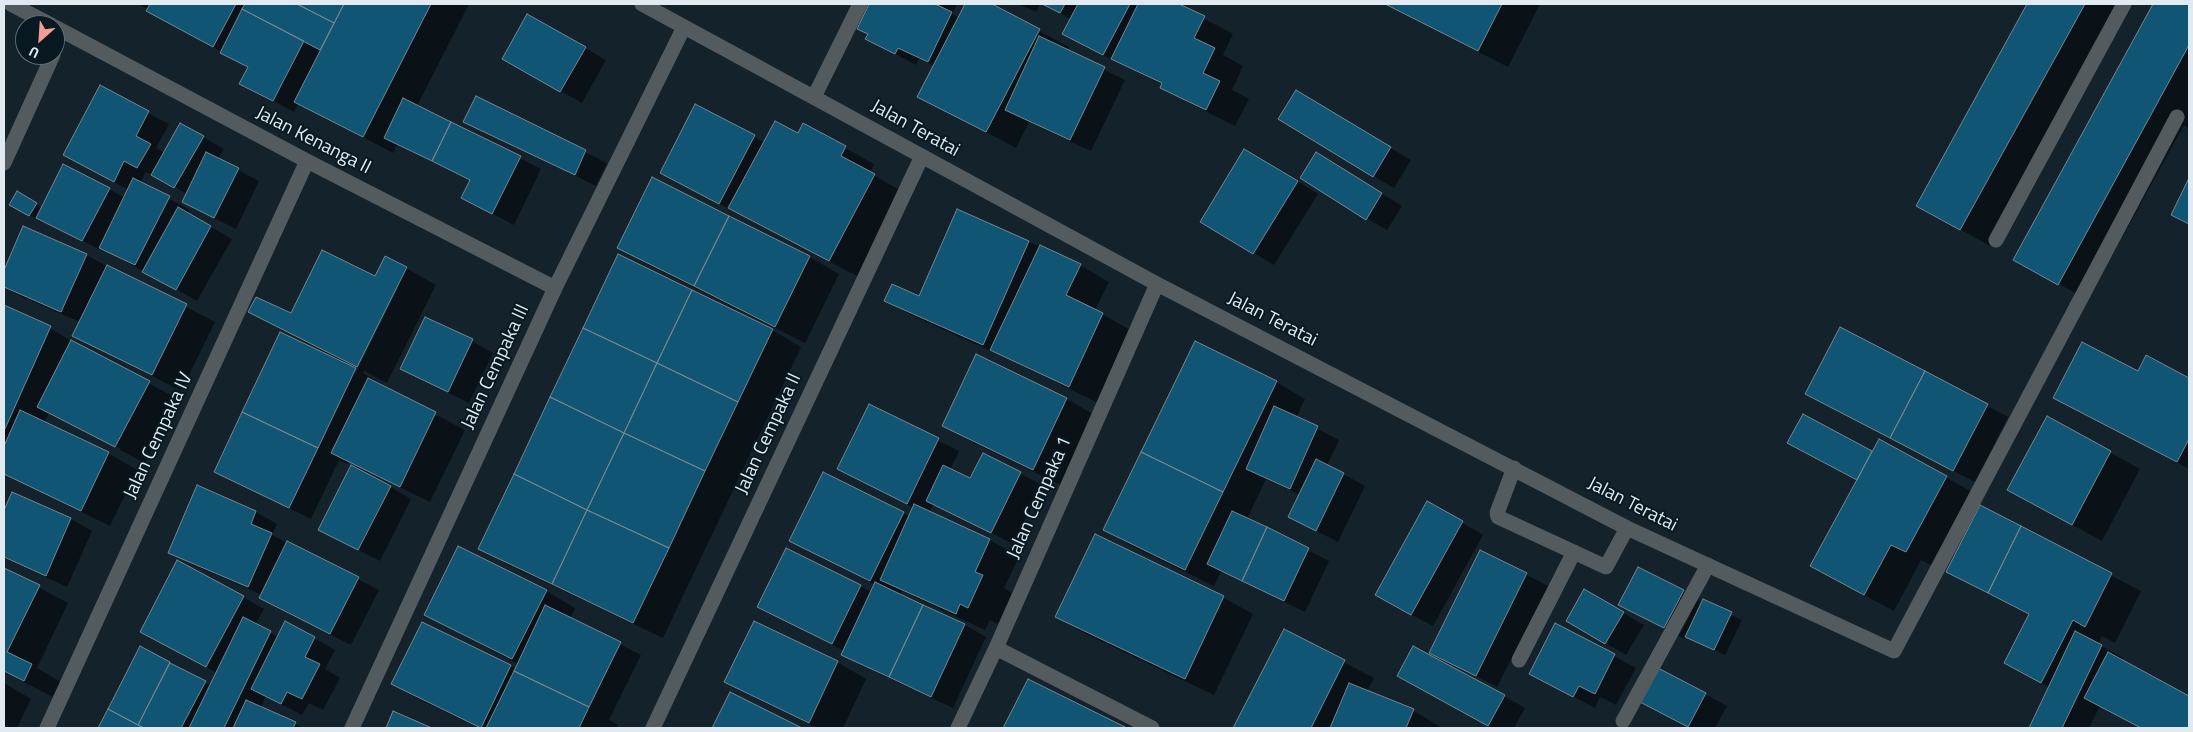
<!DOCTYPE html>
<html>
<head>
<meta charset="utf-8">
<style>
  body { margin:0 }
  #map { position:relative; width:2193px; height:732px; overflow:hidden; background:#13222b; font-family:"Titillium Web",sans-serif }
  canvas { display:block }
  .frame { position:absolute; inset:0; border:5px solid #e0eaf0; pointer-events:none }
  .north { position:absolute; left:15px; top:15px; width:50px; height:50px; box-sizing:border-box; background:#091921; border:1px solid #5f6d74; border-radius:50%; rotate:206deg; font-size:14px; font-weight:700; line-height:20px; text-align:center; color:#e0eaf0 }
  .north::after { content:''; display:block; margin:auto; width:18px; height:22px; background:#f59c95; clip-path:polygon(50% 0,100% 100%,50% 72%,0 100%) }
</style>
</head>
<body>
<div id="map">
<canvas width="2193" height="732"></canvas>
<div class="frame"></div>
<div class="north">U</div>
</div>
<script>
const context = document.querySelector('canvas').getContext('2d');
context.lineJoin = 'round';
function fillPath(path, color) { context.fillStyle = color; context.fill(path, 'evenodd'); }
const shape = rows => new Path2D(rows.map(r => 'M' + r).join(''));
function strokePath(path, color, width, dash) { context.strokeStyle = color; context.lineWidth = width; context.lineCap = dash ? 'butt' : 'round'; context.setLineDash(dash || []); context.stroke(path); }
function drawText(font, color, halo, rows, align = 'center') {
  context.font = font + ' "Titillium Web",sans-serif'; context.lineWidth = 4; context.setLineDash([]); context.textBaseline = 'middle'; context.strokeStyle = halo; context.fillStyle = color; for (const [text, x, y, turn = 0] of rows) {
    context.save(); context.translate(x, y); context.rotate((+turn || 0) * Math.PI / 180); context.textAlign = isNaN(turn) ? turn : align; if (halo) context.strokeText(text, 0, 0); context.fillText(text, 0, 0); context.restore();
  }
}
fillPath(shape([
  [139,4,469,4,417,106,541,169,514,225,463,198,471,181,397,144,393,153,299,103,294,112,241,83,249,68],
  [871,4,957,4,952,14,959,18,967,4,989,4,1069,47,1067,51,1125,80,1091,151,1029,122,1016,148,919,96,934,66,919,59,916,65,867,39,869,34,859,28],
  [1018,4,1040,4,1036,12],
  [1045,4,1176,4,1233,34,1223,55,1243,66,1232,90,1249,99,1235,126,1191,104,1162,87,1163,85,1085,46,1071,19],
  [1384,4,1540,4,1508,67],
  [2029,4,2123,4,1990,246,1917,205],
  [2155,4,2189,4,2189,129,2184,125,2088,300,2014,259],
  [585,48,606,60,582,103,503,58],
  [100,87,169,124,156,148,165,153,203,137,224,149,218,159,259,181,236,229,183,202,187,194,159,178,146,172,140,183,190,210,188,214,232,239,197,301,105,250,104,252,41,219,40,221,11,204,17,193,42,208,109,189,125,198,129,190,86,167],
  [476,98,607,163,596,186,465,121],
  [1317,104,1411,160,1394,188,1373,176],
  [696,106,765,143,798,135,803,125,874,164,870,173,903,192,859,277,682,184],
  [1266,162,1318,194,1274,265,1202,222],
  [1337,166,1402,206,1387,230,1366,218],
  [652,179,810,257,839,274,805,343,647,264,618,247],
  [23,227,86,255,215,322,181,391,74,335,80,322,20,296,4,287,4,273],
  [1029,242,1080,265,1109,282,1095,310,1132,331,1098,403,1009,359,915,317,886,301,920,297],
  [406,268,436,285,387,383,364,371,363,373,385,386,384,388,465,430,430,502,349,462,347,464,339,460,311,519,215,471,331,355,250,312,291,315,376,278],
  [395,288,398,288,356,373,353,372],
  [4,306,50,328,79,346,178,399,145,463,120,450,121,449,49,413,44,423,108,453,137,470,110,526,4,474],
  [1841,329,2008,417,1975,482,1836,410],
  [772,330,801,347,663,638,509,565,480,548],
  [472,341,493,353,469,403,402,369],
  [977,356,1067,399,1096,416,1063,486,972,442,943,425],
  [2146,357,2189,379,2189,469,2055,398,2139,373],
  [1276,382,1305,399,1296,418,1339,440,1327,465,1365,486,1338,542,1289,517,1300,495,1266,479,1247,519,1329,561,1305,612,1221,571,1214,586,1134,547,1104,530],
  [869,406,959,451,950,470,971,480,983,454,1042,485,1013,544,934,504,929,513,990,540,1019,557,1004,588,1012,593,998,624,990,620,985,630,902,591,900,595,965,625,986,637,953,708,863,666,843,654,844,651,758,607,786,550,872,592,875,585,791,540,824,473,910,517,914,508,839,469],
  [1803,416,1872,453,1879,441,1976,494,1936,568,1921,560,1894,611,1841,583,1858,480],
  [2048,418,2140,469,2102,541,2038,506],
  [198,487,256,512,277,524,272,535,379,590,351,645,281,610,261,598,262,595,191,564,170,552],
  [390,487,411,499,380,561,341,541],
  [12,494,71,519,92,531,67,587,4,558,4,513],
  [1428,503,1483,535,1433,626,1397,607],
  [1980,507,2141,591,2115,643,2102,636,2098,644,2123,658,2121,661,2189,697,2189,728,2142,728,2100,706,2089,728,2030,727,2049,687,2005,663,2030,615,1948,571],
  [1095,536,1224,598,1253,614,1214,695,1086,634,1056,617],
  [1481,551,1548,586,1497,687,1431,652],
  [4,569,68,603,37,668,61,682,53,697,4,672],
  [546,591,575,608,570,619,641,655,609,720,618,725,616,728,479,728,422,701,393,684,422,623,516,669,518,664,425,615],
  [1585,591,1644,625,1626,655,1568,621],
  [1683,591,1703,603,1742,620,1725,655,1687,636,1685,639,1641,616],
  [243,597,264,609,255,625,278,637,314,638,335,650,325,669,340,678,323,710,309,703,302,715,266,696,261,708,304,728,99,728,140,648,211,686,217,673,162,643],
  [1556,625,1636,668,1616,705,1600,697,1595,708,1551,685],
  [1284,631,1374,678,1367,691,1414,711,1442,728,1235,728],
  [837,662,866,679,843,728,817,728,755,698,726,682],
  [1658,669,1727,706,1715,728,1691,728,1662,713],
  [1028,681,1124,728,1004,728],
  [4,683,31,699,17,728,4,728],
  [1419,688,1504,696,1525,708,1514,728,1493,728],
  [731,694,799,728,714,728]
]), '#0007');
const building = shape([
  [150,4,236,4,213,47,146,11,150,4],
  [245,4,297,4,334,23,320,50,242,9,245,4],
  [297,4,344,4,334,23,297,4],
  [344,4,431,4,363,137,294,102,344,4],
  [869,4,935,4,952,12,928,62,898,48,895,54,865,39,868,34,857,29,869,4],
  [965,4,992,4,1040,29,986,132,917,97,965,4],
  [1042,4,1065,4,1060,13,1042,4],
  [1078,4,1130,4,1103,55,1062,34,1078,4],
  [1138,4,1179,4,1205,16,1194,38,1215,48,1203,73,1220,81,1206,110,1160,88,1162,83,1111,59,1138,4],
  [1385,4,1502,4,1478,51,1385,4],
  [2027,4,2085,4,1960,230,1916,206,2027,4],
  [2153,4,2189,4,2189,45,2058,285,2013,260,2153,4],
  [242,9,304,41,273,101,239,84,248,67,220,53,242,9],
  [527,14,586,47,560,92,502,59,527,14],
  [1039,36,1105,67,1070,140,1005,110,1039,36],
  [100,85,149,111,136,136,151,144,137,168,124,161,114,182,63,155,100,85],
  [1296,90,1391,147,1373,177,1278,119,1296,90],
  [476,96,586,150,575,175,463,122,476,96],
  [403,98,451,122,432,161,384,138,403,98],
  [695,104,755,135,719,204,660,173,695,104],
  [775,121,798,133,803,123,846,146,841,156,875,174,829,261,728,208,775,121],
  [451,122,521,156,492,214,461,198,470,180,432,161,451,122],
  [180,123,204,136,174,188,151,175,180,123],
  [1244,149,1298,181,1253,254,1200,222,1244,149],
  [206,152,239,168,214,218,182,202,206,152],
  [1316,152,1382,193,1366,220,1300,178,1316,152],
  [63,164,110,188,82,241,36,218,63,164],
  [652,177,729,216,694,286,617,248,652,177],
  [133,178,170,196,135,265,99,248,133,178],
  [2189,178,2189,224,2171,215,2189,178],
  [17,191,37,203,29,216,9,205,17,191],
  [178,207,211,226,176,290,142,272,178,207],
  [957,209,1029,241,983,345,884,301,892,284,919,296,957,209],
  [729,216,810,256,775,327,694,286,729,216],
  [23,226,87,254,61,312,4,287,4,270,23,226],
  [1040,245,1081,264,1066,295,1103,313,1069,387,990,350,1040,245],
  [322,250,375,276,385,256,407,267,357,367,248,312,256,297,291,313,322,250],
  [618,254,692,290,657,363,583,328,618,254],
  [107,265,187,304,152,375,72,336,107,265],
  [692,290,773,329,738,402,657,363,692,290],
  [4,305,51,326,4,431,4,305],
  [425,317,473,339,448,392,400,369,425,317],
  [1840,327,1925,371,1890,438,1805,394,1840,327],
  [583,328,657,363,624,433,550,397,583,328],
  [280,332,356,368,318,448,242,412,280,332],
  [71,340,150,381,115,447,37,407,71,340],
  [1195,341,1277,381,1223,492,1141,452,1195,341],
  [2082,342,2138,371,2146,355,2189,378,2189,439,2177,462,2053,398,2082,342],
  [976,354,1067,398,1033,470,942,426,976,354],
  [657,363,738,402,705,471,624,433,657,363],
  [1925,371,1988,404,1953,471,1890,438,1925,371],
  [368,378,436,412,400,487,331,453,368,378],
  [550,397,624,433,587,510,514,474,550,397],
  [869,404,939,438,907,504,837,469,869,404],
  [1274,406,1318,426,1290,489,1246,469,1274,406],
  [20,410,109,452,81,511,4,474,4,446,20,410],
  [242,412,318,448,289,508,214,472,242,412],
  [1803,414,1872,451,1857,480,1787,443,1803,414],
  [2047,416,2111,451,2072,525,2007,490,2047,416],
  [624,433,705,471,669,548,587,510,624,433],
  [1879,439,1947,476,1906,552,1891,545,1864,595,1810,566,1879,439],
  [1141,452,1223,492,1185,570,1103,530,1141,452],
  [983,453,1021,472,991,533,926,501,943,465,970,478,983,453],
  [1316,459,1344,473,1316,531,1288,517,1316,459],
  [351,465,391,486,358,550,318,530,351,465],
  [823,472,904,512,870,581,789,541,823,472],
  [514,474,587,510,552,584,478,549,514,474],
  [197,485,256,511,251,524,272,533,248,587,168,553,197,485],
  [12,492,71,518,46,576,4,557,4,510,12,492],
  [1427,501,1463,521,1411,615,1375,595,1427,501],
  [914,504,990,539,975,572,983,575,968,608,960,604,956,614,880,580,914,504],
  [1980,505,2021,526,1988,593,1946,572,1980,505],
  [587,510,669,548,633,623,552,584,587,510],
  [1232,511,1267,527,1242,581,1207,564,1232,511],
  [2021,526,2112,573,2085,627,2073,620,2041,683,2004,663,2029,614,1988,593,2021,526],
  [1267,527,1309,548,1284,601,1242,581,1267,527],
  [1095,534,1224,596,1185,679,1055,617,1095,534],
  [287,541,359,577,330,634,259,598,287,541],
  [458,546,547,590,512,659,424,615,458,546],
  [786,548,861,585,832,644,757,607,786,548],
  [1480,550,1527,573,1476,676,1429,653,1480,550],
  [177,560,244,596,206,667,140,632,177,560],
  [1638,567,1684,590,1664,628,1618,605,1638,567],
  [4,568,40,585,7,652,32,664,24,681,4,671,4,568],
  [875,582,923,605,889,677,841,655,875,582],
  [1584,589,1624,612,1605,644,1566,621,1584,589],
  [1703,599,1732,612,1714,650,1685,637,1703,599],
  [545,605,621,642,589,707,514,671,545,605],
  [923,605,965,624,931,697,889,677,923,605],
  [243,617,271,631,224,728,189,728,243,617],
  [285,621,315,637,305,657,320,664,302,699,287,692,281,704,251,689,285,621],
  [754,621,838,661,809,723,724,682,754,621],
  [422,622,511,665,481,728,391,684,422,622],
  [1555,623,1615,654,1595,694,1579,686,1573,697,1529,674,1555,623],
  [1284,629,1345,660,1311,728,1233,728,1284,629],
  [2075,631,2102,645,2062,728,2029,728,2075,631],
  [140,646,170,662,138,725,108,709,140,646],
  [1413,646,1505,695,1488,726,1397,676,1413,646],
  [2108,652,2189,696,2189,728,2141,728,2084,698,2108,652],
  [170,663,206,681,181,728,144,728,138,725,170,663],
  [1658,668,1706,693,1688,727,1640,702,1658,668],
  [514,671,589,707,579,728,486,728,514,671],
  [1028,679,1127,728,1003,728,1028,679],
  [1349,683,1414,709,1406,728,1330,728,1349,683],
  [730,692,802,728,712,728,730,692],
  [246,700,296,722,293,728,233,728,246,700],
  [108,709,138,725,144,728,98,728,108,709],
  [393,711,432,728,386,728,393,711]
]);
fillPath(building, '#115574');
strokePath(building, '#748791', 1);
strokePath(shape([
  [1514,468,1497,513,1498,517,1606,567,1627,528],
  [1519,660,1574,552]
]), '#535b5f', 15);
strokePath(shape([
  [11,4,51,25],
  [642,4,1157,284,1627,528,1894,651,2177,117],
  [55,27,307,161,555,288],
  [814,97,860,4],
  [4,163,53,55],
  [1996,240,2124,4],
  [996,648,1152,728],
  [1623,721,1708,565],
  [47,728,307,161],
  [352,728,555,288,684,27],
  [653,728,922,156],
  [958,728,996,648,1157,284]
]), '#535b5f', 15);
drawText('19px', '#e0eaf0', '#091921', [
  ["Jalan Teratai",915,129,29],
  ["Jalan Kenanga II",313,141,27],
  ["Jalan Teratai",1272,320,27],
  ["Jalan Cempaka III",496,367,-65],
  ["Jalan Cempaka II",769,434,-65],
  ["Jalan Cempaka IV",159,436,-65],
  ["Jalan Cempaka 1",1040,498,-66],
  ["Jalan Teratai",1632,505,27]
]);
</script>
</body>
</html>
